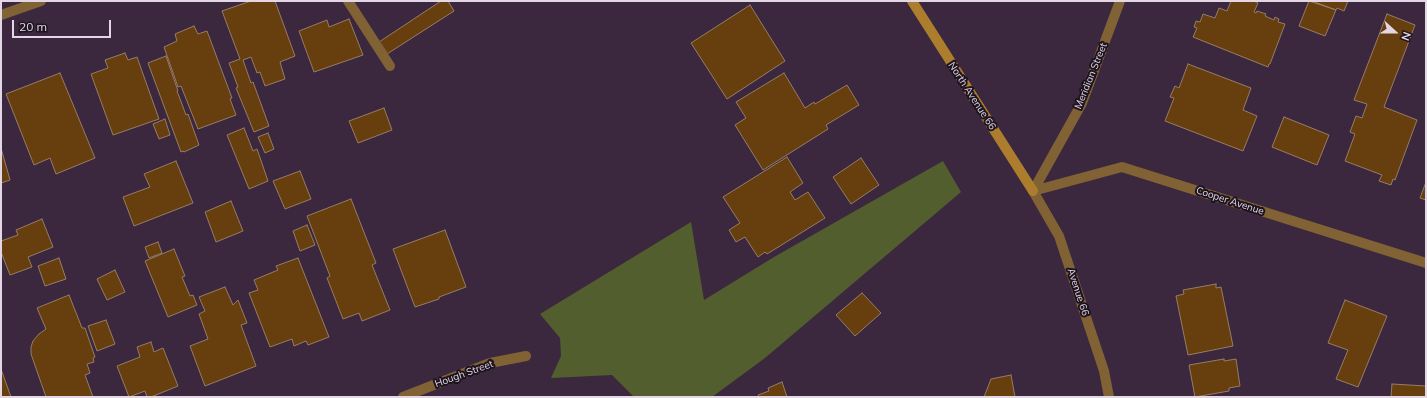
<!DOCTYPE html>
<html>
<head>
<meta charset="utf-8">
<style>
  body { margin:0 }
  #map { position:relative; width:1427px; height:398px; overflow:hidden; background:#3b283f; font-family:Mulish,sans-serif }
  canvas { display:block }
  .frame { position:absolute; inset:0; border:2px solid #e3d7e6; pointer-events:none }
  .north { position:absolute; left:1375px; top:12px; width:40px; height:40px; -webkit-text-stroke:3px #1d141f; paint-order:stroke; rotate:111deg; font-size:11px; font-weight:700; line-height:16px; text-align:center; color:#e3d7e6 }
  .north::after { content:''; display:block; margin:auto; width:14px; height:18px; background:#e3d7e6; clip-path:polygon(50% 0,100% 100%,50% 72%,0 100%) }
  .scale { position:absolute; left:12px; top:20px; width:99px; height:18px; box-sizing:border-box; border:2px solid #e3d7e6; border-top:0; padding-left:5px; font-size:12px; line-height:14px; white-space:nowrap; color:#e3d7e6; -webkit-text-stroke:3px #1d141f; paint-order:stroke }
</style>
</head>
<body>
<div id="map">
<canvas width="1427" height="398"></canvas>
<div class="frame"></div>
<div class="north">N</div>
<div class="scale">20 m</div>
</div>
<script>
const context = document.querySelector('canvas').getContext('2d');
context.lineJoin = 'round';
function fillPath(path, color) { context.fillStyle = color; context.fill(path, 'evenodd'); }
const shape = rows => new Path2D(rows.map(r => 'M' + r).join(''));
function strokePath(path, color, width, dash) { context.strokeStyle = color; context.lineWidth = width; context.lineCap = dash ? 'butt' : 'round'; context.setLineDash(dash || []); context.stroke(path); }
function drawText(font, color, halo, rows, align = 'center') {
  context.font = font + ' Mulish,sans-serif'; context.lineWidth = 4; context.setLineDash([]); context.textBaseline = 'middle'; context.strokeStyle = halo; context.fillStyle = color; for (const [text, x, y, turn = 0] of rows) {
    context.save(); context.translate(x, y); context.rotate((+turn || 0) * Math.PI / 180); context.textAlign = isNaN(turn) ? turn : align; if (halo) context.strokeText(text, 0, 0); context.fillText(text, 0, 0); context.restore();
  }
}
fillPath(shape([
  [943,161,961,192,765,358,712,397,634,397,612,375,551,378,561,356,560,338,540,314,691,222,704,300,774,257]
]), '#525e2e');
const building = shape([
  [251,1,275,1,295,56,280,62,285,79,265,86,260,72,257,73,251,57,243,60,251,83,253,82,269,126,254,132,236,88,238,87,229,63,240,59,222,11,251,1],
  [441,1,448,1,454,11,387,54,379,42,441,1],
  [1231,1,1254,1,1258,3,1254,12,1256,13,1257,11,1266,14,1265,16,1274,20,1275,17,1279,19,1278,22,1285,24,1270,64,1269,64,1268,67,1193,37,1197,28,1194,27,1196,21,1200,22,1203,14,1215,18,1219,8,1227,11,1231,1],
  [1309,1,1336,10,1325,36,1299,26,1309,1],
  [1312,1,1348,1,1344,11,1337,8,1336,10,1312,1],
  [750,5,785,61,727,99,691,43,750,5],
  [1387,14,1415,25,1384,107,1417,120,1395,180,1393,179,1391,185,1379,181,1382,175,1345,161,1355,134,1350,132,1356,116,1362,118,1367,104,1354,100,1387,14],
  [349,19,363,55,314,72,299,31,327,20,329,27,349,19],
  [194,26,198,34,207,31,232,98,230,99,236,115,198,129,181,86,178,87,164,47,177,41,175,34,194,26],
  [125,53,128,60,137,57,159,119,113,135,91,74,108,68,105,60,125,53],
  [166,56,178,91,177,91,186,115,188,114,199,145,184,152,183,151,181,152,148,63,166,56],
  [1188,64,1251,88,1243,110,1257,116,1243,151,1165,121,1174,98,1170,97,1175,86,1179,88,1188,64],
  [60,73,95,158,56,174,50,158,34,165,6,94,60,73],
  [784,73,805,108,814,102,815,104,847,85,859,105,826,125,828,129,763,170,735,125,746,118,736,102,784,73],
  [384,108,392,130,358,143,349,121,384,108],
  [1284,117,1329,135,1317,165,1272,147,1284,117],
  [165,119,170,135,159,139,153,124,165,119],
  [244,128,253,151,257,149,268,181,249,189,227,135,244,128],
  [268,133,274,149,265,153,258,137,268,133],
  [1,148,10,180,1,183,1,148],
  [787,157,803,183,790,192,795,200,808,192,825,218,767,254,765,252,758,257,745,237,736,242,729,230,740,223,723,197,787,157],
  [861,158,879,185,851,204,833,177,861,158],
  [176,161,193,203,134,226,123,197,150,187,144,174,176,161],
  [300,171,311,199,285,209,273,181,300,171],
  [1426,182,1426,200,1420,198,1426,182],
  [351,199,376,263,372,265,390,310,362,321,359,313,343,319,327,278,330,276,307,216,351,199],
  [231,201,243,231,216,242,205,212,231,201],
  [42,219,53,247,28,257,32,267,10,275,1,252,1,241,18,235,16,230,42,219],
  [307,225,315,245,300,251,293,231,307,225],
  [445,230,466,287,439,297,439,299,415,307,393,249,445,230],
  [158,242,162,253,149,258,145,247,158,242],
  [174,249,185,276,182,277,190,296,193,295,197,305,168,317,145,261,174,249],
  [59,258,66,279,45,286,38,266,59,258],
  [298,258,329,337,308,345,306,341,294,346,292,339,270,347,249,293,258,290,254,280,278,270,276,266,298,258],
  [115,270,125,292,107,300,97,279,115,270],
  [1216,284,1216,288,1221,287,1233,346,1188,355,1176,296,1184,294,1183,290,1216,284],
  [225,287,233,305,238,300,247,323,241,325,256,366,205,386,190,346,208,339,199,314,205,311,199,297,225,287],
  [862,293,881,313,855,336,836,315,862,293],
  [69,295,82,328,85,328,95,357,93,358,94,362,87,364,90,373,85,375,93,397,46,397,31,354,31,347,33,341,39,334,46,329,37,308,69,295],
  [1345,300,1387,316,1358,387,1336,379,1348,350,1328,343,1345,300],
  [106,320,115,344,97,351,88,326,106,320],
  [151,342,154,352,163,348,178,386,151,397,147,397,145,391,129,397,117,366,140,357,137,347,151,342],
  [1224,359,1224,361,1236,359,1240,386,1229,388,1229,391,1195,397,1189,365,1224,359],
  [1,369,11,397,1,397,1,369],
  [1011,375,1015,397,984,397,991,379,1011,375],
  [782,382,787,397,759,397,758,395,769,391,768,388,782,382],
  [1392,384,1426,386,1426,397,1391,397,1392,384]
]);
fillPath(building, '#673e0e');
strokePath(building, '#967d65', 1);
strokePath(shape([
  [348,1,390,66]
]), '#806234', 10);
strokePath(shape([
  [1,15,41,1],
  [1033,191,1122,167,1426,263],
  [1033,191,1059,236,1104,371,1109,397],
  [1033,191,1082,103,1120,1],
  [403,397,490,363,526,356]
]), '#806234', 10);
strokePath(shape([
  [912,1,1033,191]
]), '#ac7d2d', 10);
drawText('10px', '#e3d7e6', '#1d141f', [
  ["Meridian Street",1091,76,-68],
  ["North Avenue 66",972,96,57],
  ["Cooper Avenue",1230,201,18],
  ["Avenue 66",1078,292,72],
  ["Hough Street",464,374,-20]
]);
</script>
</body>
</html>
